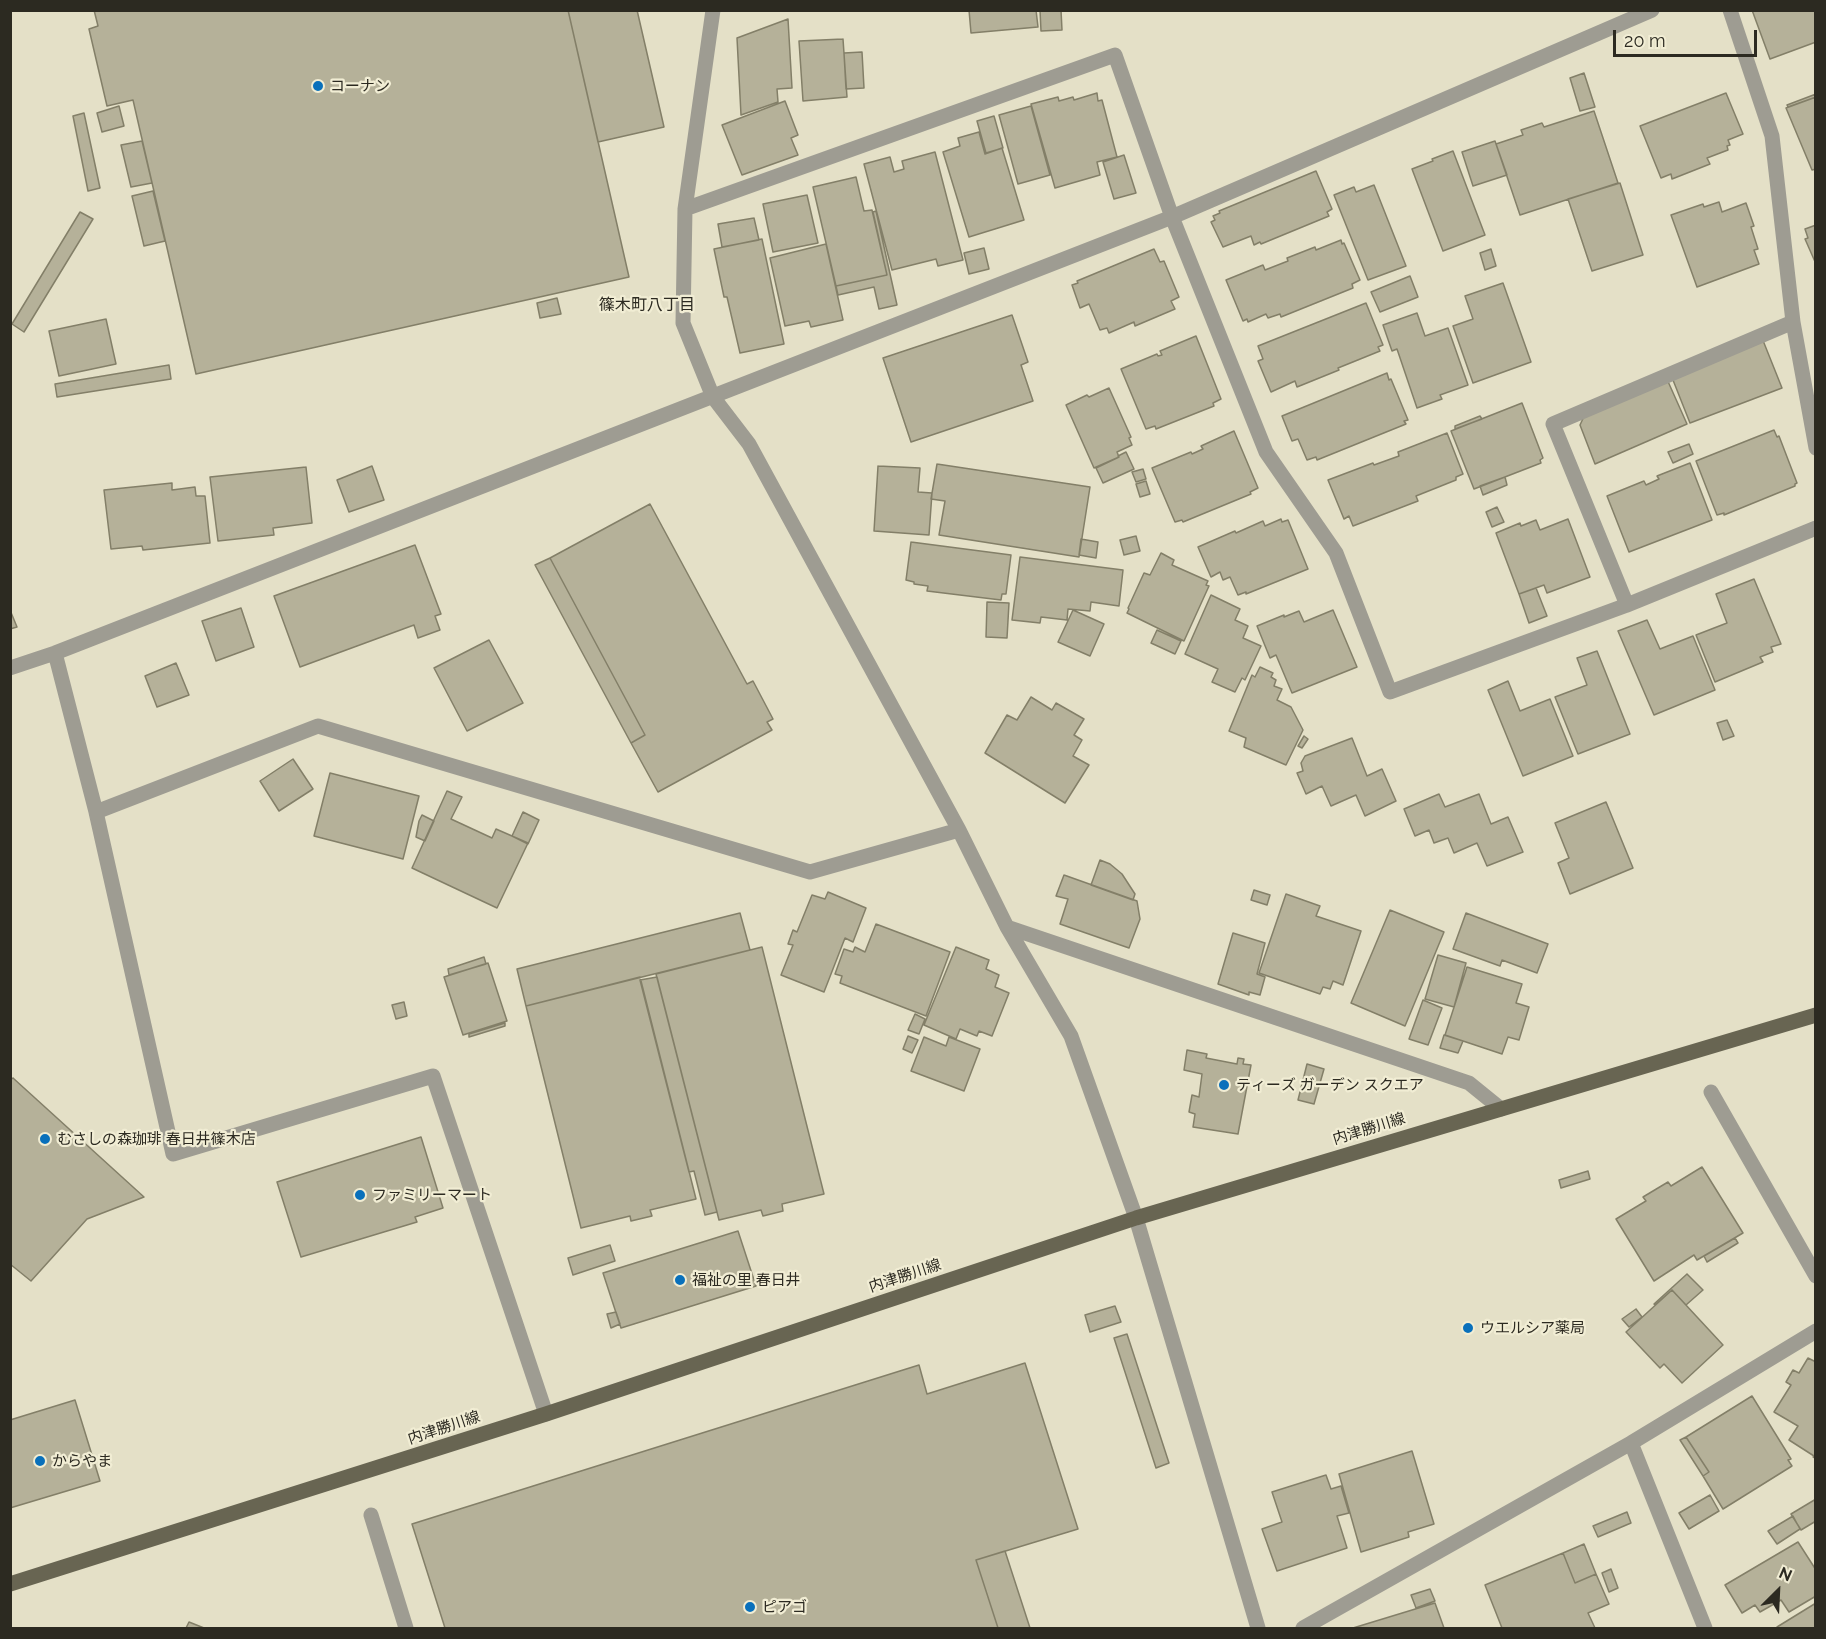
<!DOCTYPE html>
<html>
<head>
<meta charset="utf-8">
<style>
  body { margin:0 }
  #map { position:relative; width:1826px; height:1639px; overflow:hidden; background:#e4e0c7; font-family:Raleway,sans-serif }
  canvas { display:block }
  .frame { position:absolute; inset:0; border:12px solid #2c2a21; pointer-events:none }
  .north { position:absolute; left:1748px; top:1561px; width:60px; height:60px; -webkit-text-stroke:4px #f1edd4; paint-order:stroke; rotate:24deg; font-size:16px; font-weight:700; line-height:24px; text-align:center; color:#2c2a21 }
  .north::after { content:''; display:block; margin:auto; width:21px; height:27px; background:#2c2a21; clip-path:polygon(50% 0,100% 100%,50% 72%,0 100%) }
  .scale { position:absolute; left:1613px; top:30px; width:144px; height:27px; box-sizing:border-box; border:3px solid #2c2a21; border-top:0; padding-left:8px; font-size:18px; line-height:21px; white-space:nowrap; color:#2c2a21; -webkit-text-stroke:4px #f1edd4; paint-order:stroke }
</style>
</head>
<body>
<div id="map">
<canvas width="1826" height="1639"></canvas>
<div class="frame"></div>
<div class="north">N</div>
<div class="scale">20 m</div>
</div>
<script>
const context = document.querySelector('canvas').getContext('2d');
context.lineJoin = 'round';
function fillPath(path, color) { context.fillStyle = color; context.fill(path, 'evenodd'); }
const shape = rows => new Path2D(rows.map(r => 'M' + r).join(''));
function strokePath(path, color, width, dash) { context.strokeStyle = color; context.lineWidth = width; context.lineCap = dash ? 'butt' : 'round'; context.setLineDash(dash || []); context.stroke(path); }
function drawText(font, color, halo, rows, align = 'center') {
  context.font = font + ' Raleway,"Noto Sans JP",sans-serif'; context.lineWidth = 4.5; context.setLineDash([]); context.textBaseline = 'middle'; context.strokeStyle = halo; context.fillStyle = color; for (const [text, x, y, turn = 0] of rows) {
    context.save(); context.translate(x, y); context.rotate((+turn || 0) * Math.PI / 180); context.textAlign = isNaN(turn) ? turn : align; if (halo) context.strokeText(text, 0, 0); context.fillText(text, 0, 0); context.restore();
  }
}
const building = shape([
  [94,10,568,10,629,277,196,374,133,100,107,106,89,29,98,26,94,10],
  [568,10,637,10,664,127,598,142,568,10],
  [969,10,1036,10,1038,27,971,33,969,10],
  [1040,10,1061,10,1062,30,1041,31,1040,10],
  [1752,10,1816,10,1816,42,1770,59,1752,10],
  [788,19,792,88,777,89,778,102,741,115,737,38,788,19],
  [843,39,847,97,803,101,799,41,843,39],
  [862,52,864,88,846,89,844,53,862,52],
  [1584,73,1595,107,1580,111,1570,78,1584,73],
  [1097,93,1098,101,1102,100,1117,157,1097,162,1100,175,1055,188,1031,104,1058,97,1059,101,1073,97,1074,100,1097,93],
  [1726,93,1743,134,1728,140,1730,145,1727,146,1728,150,1707,158,1710,164,1672,179,1671,174,1661,178,1640,126,1726,93],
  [1816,94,1816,97,1788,107,1787,105,1816,94],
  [1816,97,1816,169,1812,170,1786,108,1816,97],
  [785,101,798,135,791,138,798,155,742,175,722,125,785,101],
  [119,106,124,126,102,132,97,113,119,106],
  [1031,106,1050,175,1018,184,999,115,1031,106],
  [1594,111,1618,183,1520,215,1496,144,1523,135,1521,130,1542,123,1544,127,1594,111],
  [84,113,100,188,88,191,73,116,84,113],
  [994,116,1003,148,986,153,977,121,994,116],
  [979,132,985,154,1002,148,1024,220,969,237,943,152,960,146,958,138,979,132],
  [142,141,152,183,131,187,121,145,142,141],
  [1495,141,1507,175,1473,186,1462,152,1495,141],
  [1453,151,1485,235,1443,251,1412,169,1433,161,1432,159,1453,151],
  [935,152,963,260,938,266,936,259,892,270,864,164,890,157,894,172,904,169,902,161,935,152],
  [1124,155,1136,193,1114,199,1103,162,1124,155],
  [1316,171,1332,209,1327,212,1329,216,1261,244,1260,242,1254,245,1251,236,1223,247,1211,222,1215,220,1213,216,1220,213,1219,211,1316,171],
  [856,177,864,211,872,210,887,275,836,286,813,187,856,177],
  [1620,183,1643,255,1592,271,1568,199,1620,183],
  [1374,185,1406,266,1368,280,1334,195,1354,187,1356,192,1374,185],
  [153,191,165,241,144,246,132,196,153,191],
  [807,195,818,243,773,252,763,204,807,195],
  [1719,202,1722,212,1746,203,1754,226,1751,227,1758,249,1754,250,1759,264,1697,287,1671,215,1703,204,1704,207,1719,202],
  [876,211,897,305,879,309,874,287,838,295,836,286,887,275,873,212,876,211],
  [80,212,93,219,24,332,12,324,80,212],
  [754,218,759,240,722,247,718,224,754,218],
  [1816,225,1816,264,1805,239,1808,238,1805,229,1816,225],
  [762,239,784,344,740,353,727,297,724,297,714,249,762,239],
  [1341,240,1342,244,1344,243,1360,280,1352,284,1353,288,1281,317,1280,314,1268,318,1266,314,1248,322,1247,319,1243,321,1226,280,1263,265,1265,270,1288,261,1287,258,1315,247,1316,250,1341,240],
  [826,244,843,320,811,327,809,321,785,326,770,258,826,244],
  [984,248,989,269,969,274,964,253,984,248],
  [1154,249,1160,262,1164,261,1179,297,1171,301,1175,309,1135,326,1134,322,1109,333,1107,328,1100,330,1089,304,1080,308,1072,285,1078,283,1077,281,1154,249],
  [1491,249,1496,266,1485,270,1480,253,1491,249],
  [1410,276,1418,297,1380,312,1371,292,1410,276],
  [1503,283,1531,362,1473,383,1453,326,1473,319,1465,296,1503,283],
  [557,298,561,314,540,318,537,303,557,298],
  [1366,303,1383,345,1378,347,1380,351,1338,368,1339,370,1297,387,1295,381,1271,392,1258,361,1263,359,1258,346,1366,303],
  [1417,313,1425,336,1448,328,1468,385,1440,395,1442,399,1417,408,1397,349,1392,351,1383,325,1417,313],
  [1012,315,1028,362,1021,365,1033,401,911,442,883,358,1012,315],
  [106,319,116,364,59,376,49,331,106,319],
  [1196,336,1221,399,1213,403,1214,406,1156,429,1155,426,1146,429,1121,369,1157,354,1158,356,1162,355,1160,351,1196,336],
  [1762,338,1782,388,1690,423,1671,375,1762,338],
  [169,365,171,379,57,397,55,384,169,365],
  [1387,373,1389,380,1391,379,1408,420,1404,421,1406,424,1317,460,1316,457,1307,460,1298,439,1292,441,1282,416,1387,373],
  [1666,377,1687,424,1595,464,1580,425,1586,412,1666,377],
  [1109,388,1131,437,1129,438,1132,445,1117,452,1119,457,1094,468,1066,405,1087,395,1089,397,1109,388],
  [1522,403,1543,458,1540,460,1541,463,1474,489,1451,431,1522,403],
  [1480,416,1482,419,1455,429,1455,426,1480,416],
  [1774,430,1777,437,1779,436,1797,483,1795,484,1795,486,1724,515,1724,513,1717,515,1696,461,1774,430],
  [1234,431,1258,488,1250,492,1251,494,1183,522,1182,520,1175,522,1152,468,1191,452,1192,454,1203,449,1201,446,1234,431],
  [1447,433,1463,474,1456,477,1456,480,1416,496,1418,501,1353,526,1349,516,1344,519,1328,480,1373,463,1374,465,1399,456,1398,452,1447,433],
  [1689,444,1693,454,1673,463,1668,452,1689,444],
  [1126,452,1134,469,1103,483,1096,468,1119,457,1118,456,1126,452],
  [1690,463,1712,520,1629,552,1607,496,1644,481,1646,485,1659,479,1657,476,1690,463],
  [937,464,1090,487,1079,557,939,535,945,501,931,499,937,464],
  [372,466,384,500,349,512,337,480,372,466],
  [878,466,920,468,918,492,932,493,929,535,874,531,878,466],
  [306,467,312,523,273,528,274,535,218,541,210,477,306,467],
  [1143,469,1146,479,1136,482,1132,472,1143,469],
  [1505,477,1507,485,1483,495,1480,486,1505,477],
  [1146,481,1150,494,1140,497,1136,484,1146,481],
  [172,483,172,490,195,487,196,496,205,496,210,543,143,550,142,546,111,549,104,490,172,483],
  [650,504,747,684,753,681,773,719,767,722,772,730,658,792,631,743,645,735,550,558,650,504],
  [1497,507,1504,522,1492,527,1486,512,1497,507],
  [1281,519,1282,522,1288,520,1308,569,1246,594,1246,592,1238,595,1230,577,1223,580,1220,572,1211,577,1198,547,1235,531,1236,533,1263,521,1265,526,1281,519],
  [1568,519,1590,577,1547,593,1544,585,1519,594,1496,533,1520,523,1521,526,1536,520,1540,530,1568,519],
  [1136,536,1140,551,1124,555,1120,540,1136,536],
  [1081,539,1098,542,1096,558,1079,555,1081,539],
  [911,542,1011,555,1006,594,1002,594,1001,600,927,591,928,586,914,584,914,582,906,580,911,542],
  [415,545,441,614,435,616,440,630,418,638,414,625,300,667,274,596,415,545],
  [1161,553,1174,560,1172,565,1208,581,1206,585,1209,586,1184,641,1127,613,1129,609,1128,608,1144,573,1150,575,1161,553],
  [1020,557,1123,570,1119,606,1091,602,1090,611,1068,609,1067,620,1041,617,1040,623,1012,620,1020,557],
  [550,558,645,735,631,743,535,565,550,558],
  [1754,579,1781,644,1771,647,1773,652,1760,657,1763,662,1715,682,1696,635,1727,623,1716,594,1754,579],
  [1536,588,1547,616,1529,623,1519,594,1536,588],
  [1211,595,1240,609,1235,620,1248,626,1243,638,1261,646,1245,680,1242,678,1235,692,1212,682,1218,669,1185,654,1211,595],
  [987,602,1009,603,1007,638,986,637,987,602],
  [241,608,254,647,216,661,202,621,241,608],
  [10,610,17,627,10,629,10,610],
  [1073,610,1104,624,1090,656,1058,642,1073,610],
  [1333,610,1357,667,1292,693,1276,655,1270,658,1257,626,1284,615,1284,617,1299,611,1304,622,1333,610],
  [1647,620,1660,649,1693,636,1715,690,1654,715,1618,631,1647,620],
  [1157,630,1181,641,1175,654,1151,643,1157,630],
  [489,640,523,703,467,731,434,668,489,640],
  [1597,651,1630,734,1578,754,1555,697,1587,685,1577,658,1597,651],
  [176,663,189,695,157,707,145,676,176,663],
  [1260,667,1273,673,1271,677,1276,680,1274,686,1282,689,1277,700,1291,707,1303,730,1286,765,1244,747,1246,738,1229,731,1252,675,1255,677,1260,667],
  [1508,681,1520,711,1550,699,1573,756,1523,776,1488,690,1508,681],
  [1031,697,1052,710,1056,703,1084,719,1074,735,1082,740,1073,756,1089,765,1065,803,985,753,1007,715,1017,720,1031,697],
  [1727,720,1734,736,1723,740,1717,723,1727,720],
  [1304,736,1308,739,1302,748,1298,746,1304,736],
  [1352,738,1367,776,1382,769,1396,801,1365,816,1356,795,1331,806,1322,786,1306,794,1297,773,1303,771,1301,763,1305,756,1352,738],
  [293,759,313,789,279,811,260,781,293,759],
  [330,773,419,796,403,859,314,836,330,773],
  [447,791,462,797,451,819,492,838,496,829,528,843,497,908,412,868,447,791],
  [1439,794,1445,807,1479,794,1491,824,1508,817,1523,852,1487,866,1477,843,1454,853,1448,838,1434,843,1429,830,1415,836,1404,809,1439,794],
  [1606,802,1633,868,1570,894,1558,863,1569,858,1555,823,1606,802],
  [523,812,539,820,528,844,512,836,523,812],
  [422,815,434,821,425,841,416,837,419,821,422,815],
  [1100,860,1110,864,1122,874,1135,894,1133,900,1091,885,1100,860],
  [1064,875,1137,901,1140,919,1129,948,1060,924,1068,899,1056,896,1064,875],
  [1254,890,1270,895,1267,905,1251,900,1254,890],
  [828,892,866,908,853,942,845,938,824,992,781,975,793,945,788,944,793,930,797,932,812,895,825,899,828,892],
  [1286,894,1320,906,1316,916,1361,931,1343,985,1333,981,1330,989,1323,987,1320,994,1259,973,1286,894],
  [1390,910,1444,932,1405,1026,1351,1003,1390,910],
  [740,913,750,950,526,1006,517,969,740,913],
  [1466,913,1548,944,1537,973,1502,960,1500,966,1453,949,1466,913],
  [876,924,950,952,926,1016,840,983,842,976,835,974,844,949,853,952,855,947,865,952,876,924],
  [1233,933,1265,943,1257,974,1265,977,1260,995,1249,992,1249,995,1218,984,1233,933],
  [762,947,824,1194,782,1204,783,1211,763,1216,761,1210,719,1220,656,974,762,947],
  [956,947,989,960,986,969,999,975,995,987,1009,993,992,1036,979,1031,977,1036,960,1029,956,1039,924,1025,956,947],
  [1438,955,1466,963,1454,1007,1425,999,1438,955],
  [484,957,486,964,449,975,448,969,484,957],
  [488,963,507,1021,463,1035,444,977,488,963],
  [1467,967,1522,984,1516,1003,1529,1007,1519,1040,1508,1037,1502,1054,1445,1035,1467,967],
  [640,977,696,1199,650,1210,652,1216,631,1221,630,1216,581,1228,526,1006,640,977],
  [657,977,717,1212,705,1215,694,1171,689,1172,640,980,657,977],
  [1423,1000,1442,1008,1428,1045,1409,1039,1423,1000],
  [404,1002,407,1016,396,1019,392,1005,404,1002],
  [915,1014,925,1019,919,1034,908,1030,915,1014],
  [505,1023,505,1026,469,1037,469,1034,505,1023],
  [1444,1035,1463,1041,1458,1053,1440,1048,1444,1035],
  [908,1036,918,1040,912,1053,903,1049,908,1036],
  [924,1037,946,1046,949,1037,980,1049,964,1091,911,1071,924,1037],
  [1187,1050,1207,1054,1206,1058,1237,1064,1238,1058,1244,1059,1243,1064,1251,1065,1238,1134,1193,1127,1195,1114,1189,1112,1192,1095,1199,1097,1202,1074,1184,1070,1187,1050],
  [1307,1064,1324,1069,1314,1104,1298,1100,1307,1064],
  [13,1078,144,1197,87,1219,31,1281,10,1264,10,1080,13,1078],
  [421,1137,443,1208,415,1217,417,1222,301,1257,277,1182,421,1137],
  [1702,1167,1743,1233,1697,1260,1694,1255,1654,1281,1616,1219,1646,1201,1643,1197,1668,1182,1671,1186,1702,1167],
  [1588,1171,1590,1179,1561,1188,1559,1180,1588,1171],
  [738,1231,756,1286,621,1328,603,1273,738,1231],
  [1735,1238,1738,1243,1707,1262,1704,1256,1735,1238],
  [610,1245,615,1261,573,1275,568,1258,610,1245],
  [1687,1274,1703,1290,1686,1305,1672,1290,1655,1305,1654,1304,1687,1274],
  [1672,1290,1723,1345,1682,1383,1664,1364,1660,1368,1626,1332,1672,1290],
  [1115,1306,1121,1322,1090,1332,1085,1315,1115,1306],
  [1636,1309,1642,1317,1629,1327,1622,1319,1636,1309],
  [616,1312,620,1324,611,1328,607,1314,616,1312],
  [1127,1334,1169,1463,1156,1468,1114,1338,1127,1334],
  [1808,1358,1816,1362,1816,1459,1813,1457,1814,1456,1789,1440,1798,1426,1774,1412,1791,1385,1786,1382,1793,1370,1799,1373,1808,1358],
  [1025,1363,1078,1529,976,1560,998,1628,445,1628,412,1524,919,1365,927,1394,1025,1363],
  [1752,1396,1791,1459,1788,1460,1792,1466,1723,1509,1703,1476,1709,1472,1686,1437,1752,1396],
  [75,1400,100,1481,10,1508,10,1420,75,1400],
  [1686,1437,1709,1472,1703,1476,1680,1440,1686,1437],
  [1412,1451,1434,1524,1408,1532,1409,1537,1361,1552,1339,1474,1412,1451],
  [1326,1475,1331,1489,1341,1486,1349,1513,1337,1516,1347,1548,1277,1571,1262,1529,1282,1522,1272,1492,1326,1475],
  [1710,1495,1719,1511,1689,1529,1679,1513,1710,1495],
  [1816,1499,1816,1521,1801,1530,1791,1514,1816,1499],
  [1627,1512,1631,1523,1598,1537,1593,1526,1627,1512],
  [1793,1516,1800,1529,1777,1544,1768,1531,1793,1516],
  [1798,1542,1816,1570,1816,1596,1789,1612,1781,1600,1760,1612,1755,1605,1742,1613,1725,1585,1798,1542],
  [1584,1544,1596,1574,1575,1583,1563,1553,1584,1544],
  [1005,1551,1030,1628,998,1628,976,1560,1005,1551],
  [1563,1553,1575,1583,1596,1574,1609,1604,1588,1613,1595,1628,1502,1628,1485,1585,1563,1553],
  [1611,1569,1618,1588,1609,1592,1602,1573,1611,1569],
  [1430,1589,1435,1601,1416,1608,1411,1595,1430,1589],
  [1435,1603,1444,1628,1353,1628,1435,1603],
  [1816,1603,1816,1628,1778,1628,1777,1627,1816,1603],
  [189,1622,204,1628,186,1628,189,1622]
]);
fillPath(building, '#b5b199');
strokePath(building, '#837f68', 1.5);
strokePath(shape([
  [713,10,685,209,683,323,713,397,749,444,959,830,1007,927,1071,1036,1136,1218,1258,1628],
  [1730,10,1772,136,1793,322,1816,448],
  [685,209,1115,55,1172,217,1266,452,1336,553,1390,692,1627,605,1816,528],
  [1627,605,1553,424,1793,322],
  [55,653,96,812,173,1154,433,1076,546,1414],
  [10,668,55,653,1172,217,1652,10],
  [96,812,318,726,810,872,959,830],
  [1007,927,1469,1083,1501,1109],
  [1711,1092,1816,1276],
  [1631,1443,1705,1628],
  [371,1515,406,1628],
  [1303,1628,1631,1443,1816,1331]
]), '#9e9c92', 15);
strokePath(shape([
  [10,1584,546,1414,1136,1218,1816,1015]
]), '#686552', 15);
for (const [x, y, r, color] of [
  [318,86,6,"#0970bb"],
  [1224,1085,6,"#0970bb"],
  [45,1139,6,"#0970bb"],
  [360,1195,6,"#0970bb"],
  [680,1280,6,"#0970bb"],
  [1468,1328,6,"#0970bb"],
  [40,1461,6,"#0970bb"],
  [750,1607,6,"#0970bb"]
]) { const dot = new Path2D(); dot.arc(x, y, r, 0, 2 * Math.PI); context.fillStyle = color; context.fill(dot); strokePath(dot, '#f1edd4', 2); }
drawText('15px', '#2c2a21', '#f1edd4', [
  ["コーナン",330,86],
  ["ティーズ ガーデン スクエア",1236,1085],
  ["むさしの森珈琲 春日井篠木店",57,1139],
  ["ファミリーマート",372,1195],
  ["福祉の里 春日井",692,1280],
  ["ウエルシア薬局",1480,1328],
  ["からやま",52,1461],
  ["ピアゴ",762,1607]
], 'left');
drawText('15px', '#2c2a21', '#f1edd4', [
  ["内津勝川線",1369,1129,-17],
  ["内津勝川線",905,1276,-18],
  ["内津勝川線",444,1428,-18]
]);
drawText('16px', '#2c2a21', '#f1edd4', [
  ["篠木町八丁目",647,305]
]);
</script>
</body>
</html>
